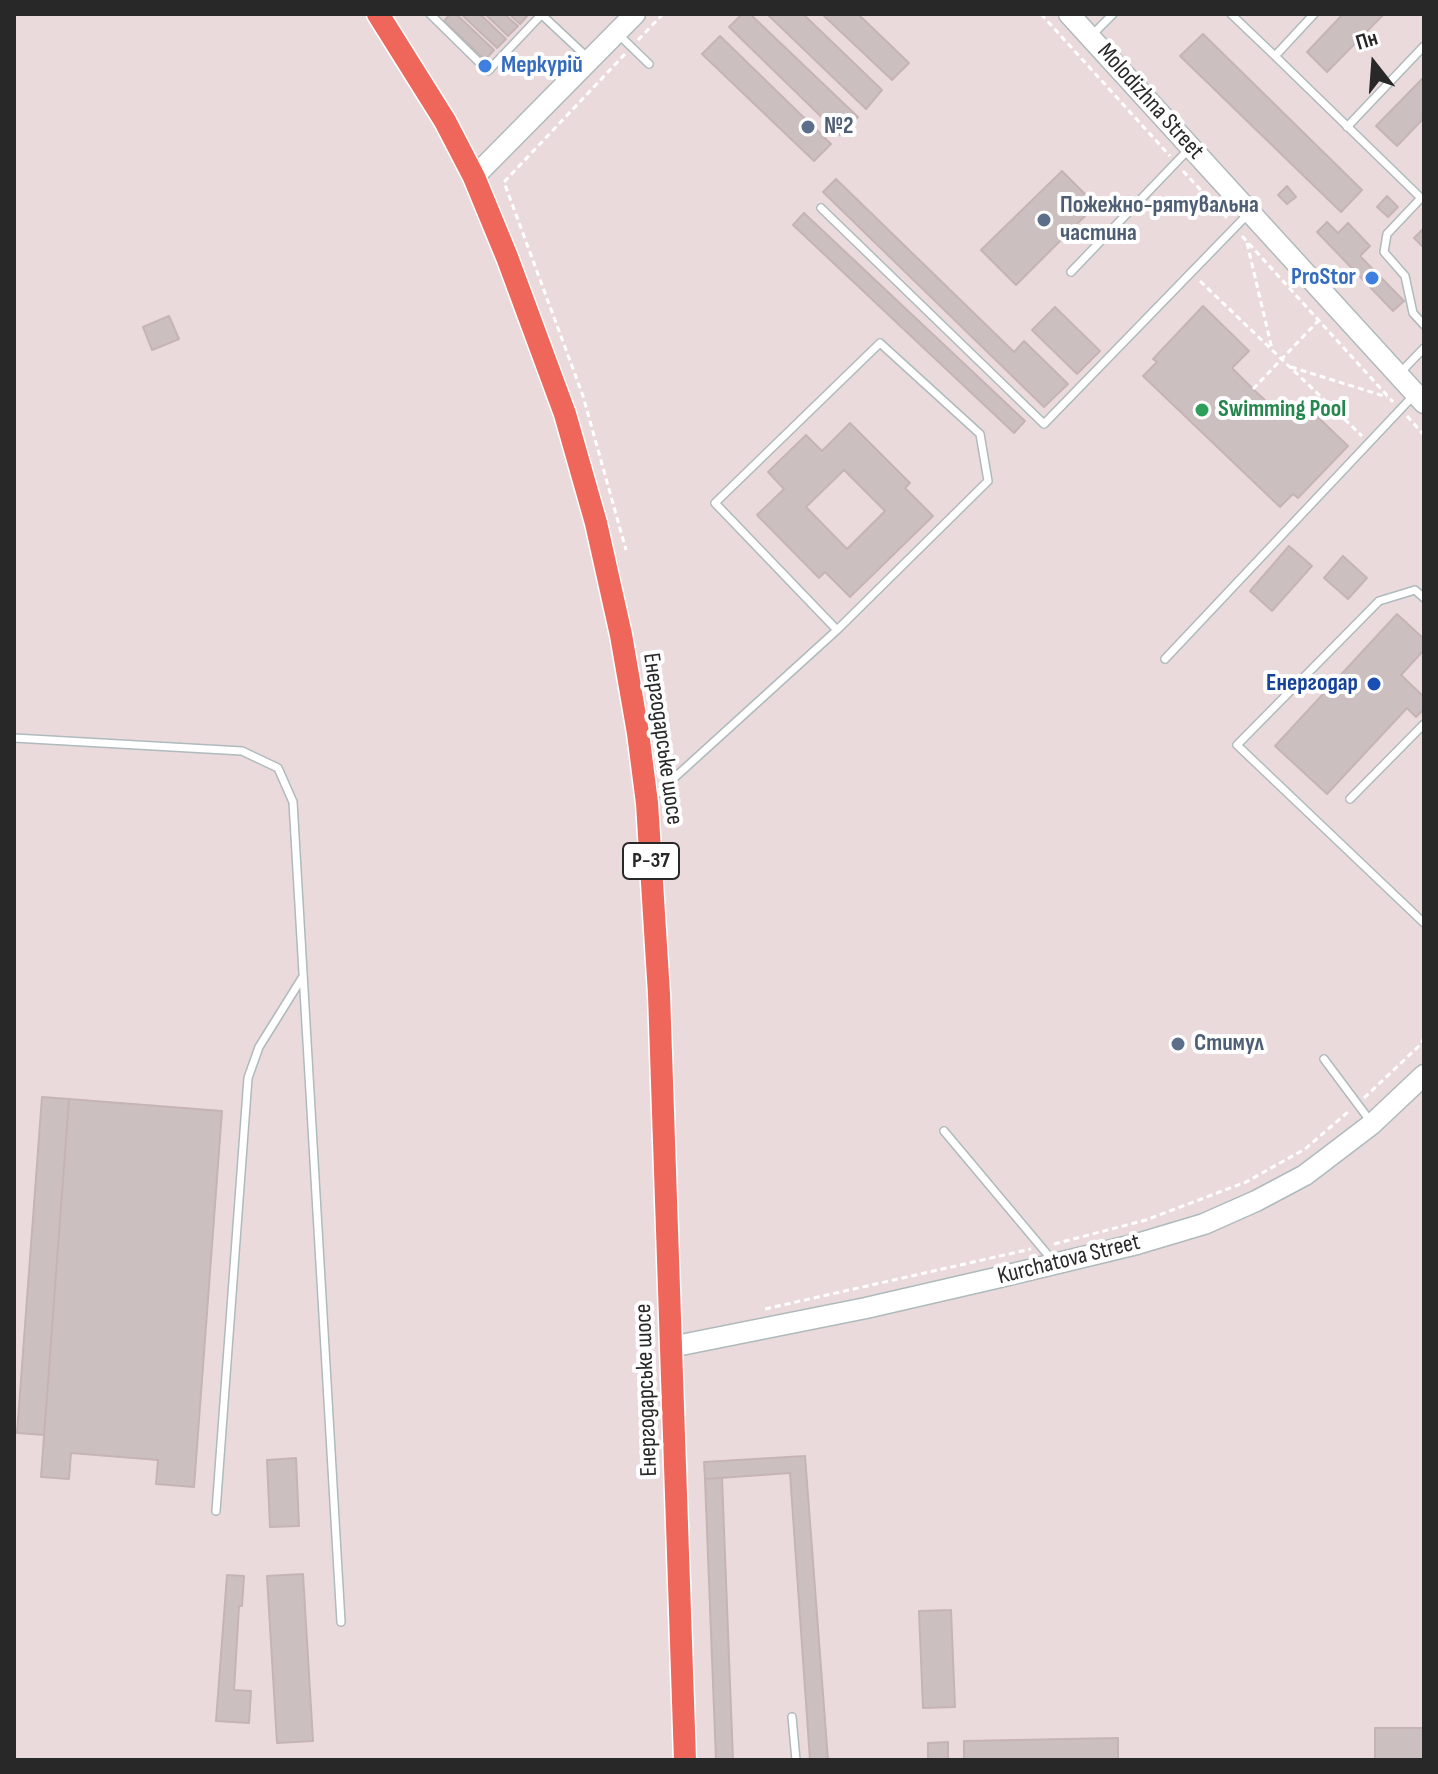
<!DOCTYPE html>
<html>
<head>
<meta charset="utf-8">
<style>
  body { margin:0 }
  #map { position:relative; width:1438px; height:1774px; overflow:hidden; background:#ebdadc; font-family:"Sofia Sans Condensed",sans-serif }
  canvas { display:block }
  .frame { position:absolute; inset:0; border:16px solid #282828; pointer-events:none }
  .north { position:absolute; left:1334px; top:24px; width:80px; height:80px; -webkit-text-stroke:6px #fff; paint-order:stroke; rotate:343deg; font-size:22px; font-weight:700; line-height:32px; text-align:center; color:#282828 }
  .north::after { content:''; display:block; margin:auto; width:28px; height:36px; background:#282828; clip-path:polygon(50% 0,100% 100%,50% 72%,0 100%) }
</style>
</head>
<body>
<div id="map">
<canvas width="1438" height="1774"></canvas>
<div class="frame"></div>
<div class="north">Пн</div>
</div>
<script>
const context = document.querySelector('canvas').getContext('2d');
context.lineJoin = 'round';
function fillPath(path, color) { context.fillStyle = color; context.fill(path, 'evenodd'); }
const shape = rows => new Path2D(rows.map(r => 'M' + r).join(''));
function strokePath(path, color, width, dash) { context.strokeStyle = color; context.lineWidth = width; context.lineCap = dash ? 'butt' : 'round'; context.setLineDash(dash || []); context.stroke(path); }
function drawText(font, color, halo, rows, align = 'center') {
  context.font = font + ' "Sofia Sans Condensed",sans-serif'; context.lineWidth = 8; context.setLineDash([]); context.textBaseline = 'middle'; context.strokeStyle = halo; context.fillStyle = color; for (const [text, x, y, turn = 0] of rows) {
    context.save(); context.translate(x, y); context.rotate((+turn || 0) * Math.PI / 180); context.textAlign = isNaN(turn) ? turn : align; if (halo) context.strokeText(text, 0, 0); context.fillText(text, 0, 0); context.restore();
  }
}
const building = shape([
  [450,14,456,14,494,50,485,60,444,21,450,14],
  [461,14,480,14,506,39,497,48,461,14],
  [485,14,504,14,518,26,508,36,485,14],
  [509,14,529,14,520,24,509,14],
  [742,14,750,14,858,117,840,135,729,27,742,14],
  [767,14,803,14,882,90,866,109,767,14],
  [822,14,858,14,909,63,892,80,822,14],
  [1343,14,1384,14,1327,72,1307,52,1343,14],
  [1203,34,1362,190,1341,212,1180,56,1203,34],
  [720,36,831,144,814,161,702,54,720,36],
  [1424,77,1424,118,1397,146,1376,126,1424,77],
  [1062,171,1096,205,1016,285,981,250,1062,171],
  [836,179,1014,352,1024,341,1068,384,1044,407,823,192,836,179],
  [1287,186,1296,197,1287,204,1278,195,1287,186],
  [1387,196,1398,207,1388,217,1377,207,1387,196],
  [804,213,1025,421,1014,433,793,225,804,213],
  [1327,222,1338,233,1348,223,1370,246,1360,256,1404,301,1393,311,1317,232,1327,222],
  [1424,228,1424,248,1414,238,1424,228],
  [1203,306,1249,351,1232,368,1253,389,1284,418,1301,401,1348,446,1298,498,1293,494,1280,507,1143,376,1157,362,1153,359,1203,306],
  [1055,307,1100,351,1077,374,1032,330,1055,307],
  [169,316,179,339,152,350,143,327,169,316],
  [850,423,910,483,905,488,933,516,850,597,825,572,819,578,757,515,784,489,768,472,806,435,822,451,850,423],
  [844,470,885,511,847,549,806,507,844,470],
  [1289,546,1312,566,1272,611,1250,591,1289,546],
  [1343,556,1367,578,1348,599,1324,578,1343,556],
  [1397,614,1424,639,1424,650,1401,675,1424,697,1424,709,1416,717,1407,708,1327,794,1275,746,1397,614],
  [42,1097,69,1099,44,1435,17,1433,42,1097],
  [69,1099,222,1111,194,1487,156,1484,158,1460,71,1453,69,1479,41,1477,69,1099],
  [805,1456,828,1760,810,1760,790,1473,705,1479,704,1462,805,1456],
  [296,1458,299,1526,270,1527,267,1460,296,1458],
  [722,1478,733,1760,716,1760,705,1479,722,1478],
  [303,1574,313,1741,277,1743,267,1576,303,1574],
  [227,1575,244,1576,242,1606,239,1606,234,1690,251,1691,249,1723,216,1721,227,1575],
  [951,1610,955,1707,923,1708,919,1611,951,1610],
  [1375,1728,1424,1728,1424,1760,1375,1760,1375,1728],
  [1118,1738,1118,1760,964,1760,964,1741,1118,1738],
  [948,1742,948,1760,928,1760,928,1743,948,1742]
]);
fillPath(building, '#ccbfc0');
strokePath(building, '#c6b4b5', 2);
const lane = shape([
  [430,14,488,71,542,14],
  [541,14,589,59],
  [1231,14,1275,56,1314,14],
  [618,34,649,64],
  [1092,35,1113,14],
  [1275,56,1421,198,1387,234,1384,252,1405,276,1413,313,1424,325],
  [1347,127,1424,46],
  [821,208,1044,424,1248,214],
  [1071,272,1189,149],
  [1401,372,1424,348],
  [1424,598,1415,590,1379,601,1237,745,1424,923],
  [1165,659,1414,395],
  [14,738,242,751,278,768,293,802,341,1622],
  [651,799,837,630,988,481,980,434,880,343,715,503,837,630],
  [1350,799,1424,724],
  [1324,1059,1371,1122],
  [944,1131,1053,1261],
  [216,1511,248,1078,259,1047,302,978],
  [792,1717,796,1760]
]);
const secondary = shape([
  [1069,14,1424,403],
  [474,177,635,14],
  [671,1347,866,1308,996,1278,1137,1244,1204,1224,1256,1201,1305,1175,1372,1124,1424,1075]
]);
const primary = shape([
  [378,14,445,121,474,177,507,257,565,414,596,523,621,635,638,733,647,803,659,994,685,1760]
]);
strokePath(lane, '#aebabc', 10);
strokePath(secondary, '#aebabc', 23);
strokePath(primary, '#fff', 25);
strokePath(shape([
  [1041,14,1170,156],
  [638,40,663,14],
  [625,54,504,182,583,396,626,550],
  [1183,171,1227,218],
  [1242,236,1393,402],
  [1247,243,1272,349],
  [1200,281,1362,436],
  [1291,367,1387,397],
  [1253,389,1319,320],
  [1407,416,1424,435],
  [1364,1098,1420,1045,1424,1038],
  [1054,1244,1146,1220,1246,1182,1305,1149,1349,1111],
  [765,1309,1031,1249]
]), '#fff', 3, [6, 4]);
strokePath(lane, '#fff', 7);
strokePath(secondary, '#fff', 20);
strokePath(primary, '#ef665b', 22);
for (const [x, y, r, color] of [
  [485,66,8,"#3f7fe0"],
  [808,127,8,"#5c6f8a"],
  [1044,220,8,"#5c6f8a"],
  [1372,278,8,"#3f7fe0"],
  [1202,410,8,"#2e9e5b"],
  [1374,684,8,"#1a4fb4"],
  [1178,1044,8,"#5c6f8a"]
]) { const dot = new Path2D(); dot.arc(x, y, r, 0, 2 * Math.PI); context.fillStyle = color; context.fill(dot); strokePath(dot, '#fff', 3); }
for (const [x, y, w] of [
  [651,861,56]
]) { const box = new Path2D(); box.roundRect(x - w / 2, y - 18, w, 36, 6); context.fillStyle = '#fff'; context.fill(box); strokePath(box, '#282828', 2); }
drawText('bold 22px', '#282828', null, [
  ["Р-37",651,861]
]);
drawText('bold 24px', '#366cbe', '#fff', [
  ["Меркурій",501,66],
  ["ProStor",1356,278,"right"]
], 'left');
drawText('24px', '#282828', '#fff', [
  ["Molodizhna Street",1150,102,48],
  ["Енергодарське шосе",662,739,82],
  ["Kurchatova Street",1069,1260,-14],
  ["Енергодарське шосе",647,1390,-92]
]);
drawText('bold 24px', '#4e5e75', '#fff', [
  ["№2",824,127],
  ["Пожежно-рятувальна",1060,206],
  ["частина",1060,234],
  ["Стимул",1194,1044]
], 'left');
drawText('bold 24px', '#27864d', '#fff', [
  ["Swimming Pool",1218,410]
], 'left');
drawText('bold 24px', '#164399', '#fff', [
  ["Енергодар",1358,684]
], 'right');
</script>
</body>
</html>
